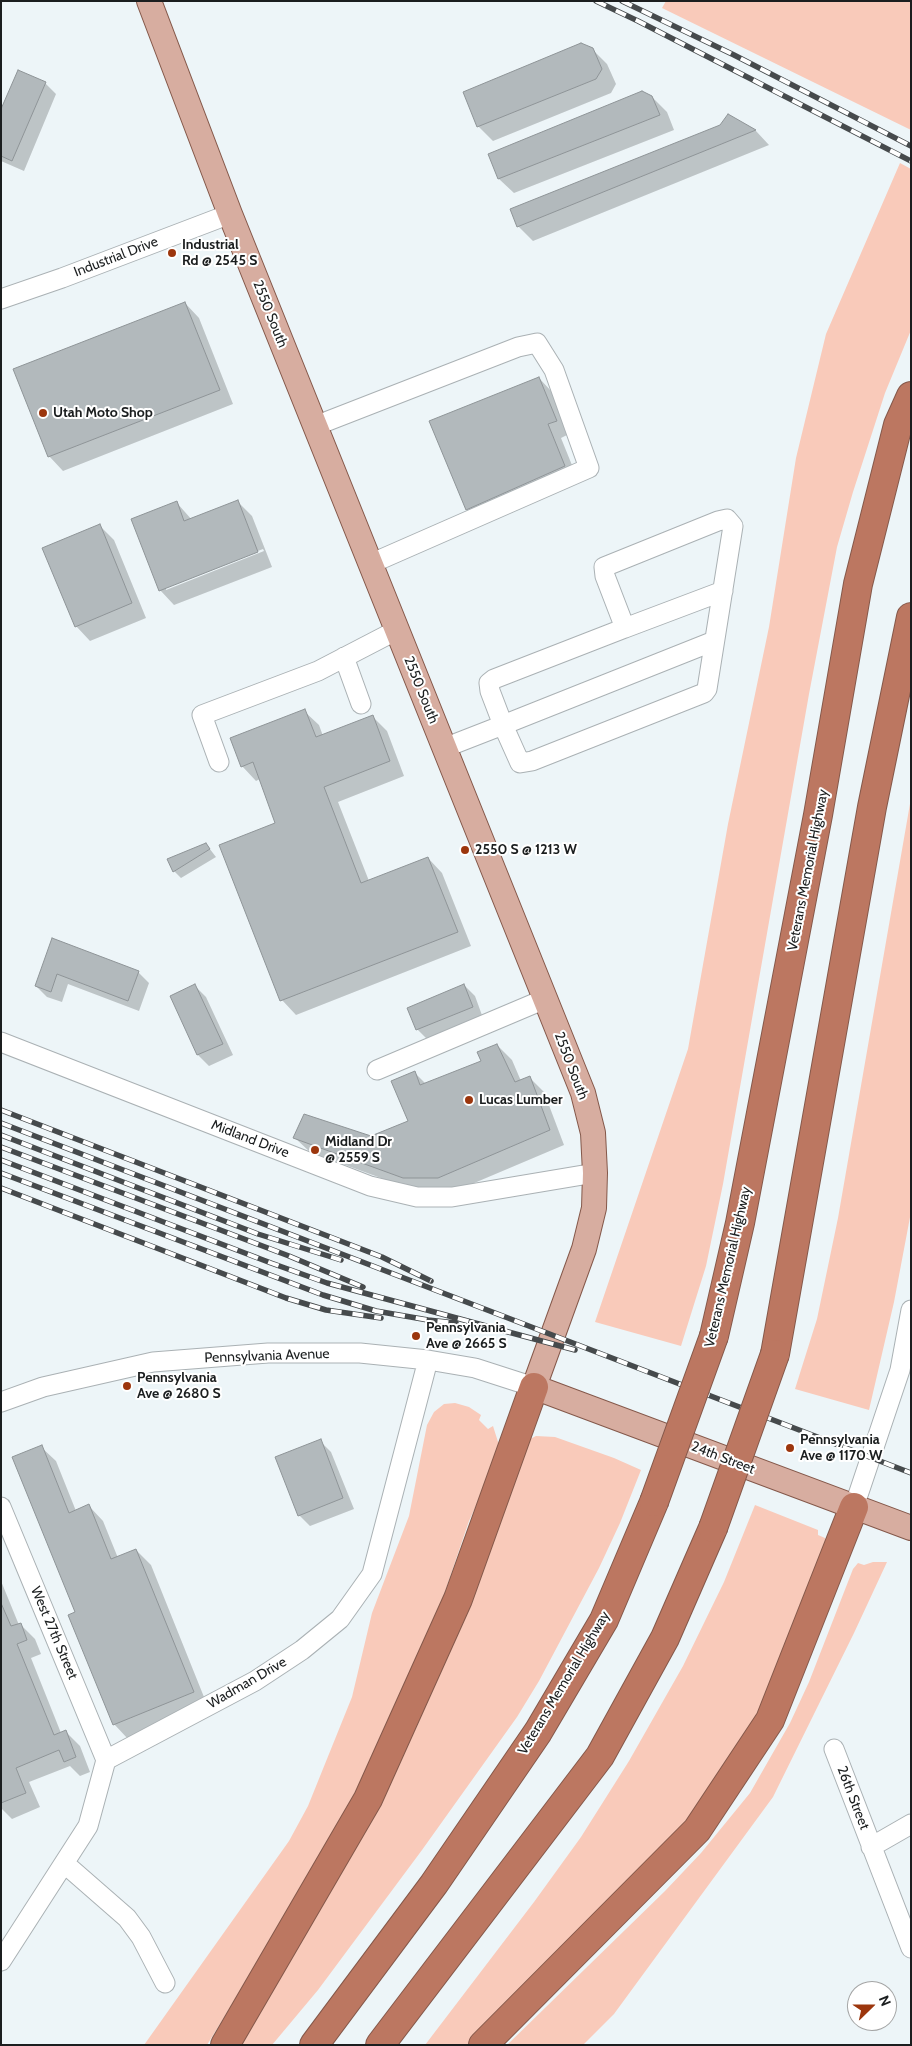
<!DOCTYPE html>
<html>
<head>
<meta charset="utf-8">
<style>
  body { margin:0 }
  #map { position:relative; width:912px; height:2046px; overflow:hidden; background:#edf5f8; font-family:Cabin,sans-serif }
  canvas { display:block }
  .frame { position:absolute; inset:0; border:2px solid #1b1e1f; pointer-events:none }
  .north { position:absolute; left:847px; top:1981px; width:50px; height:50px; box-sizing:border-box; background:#fff; border:1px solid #a4a5a5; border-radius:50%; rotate:68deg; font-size:14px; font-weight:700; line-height:20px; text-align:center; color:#1b1e1f }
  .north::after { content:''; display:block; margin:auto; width:18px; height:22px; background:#9c360d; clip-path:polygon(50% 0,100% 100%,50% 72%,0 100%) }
</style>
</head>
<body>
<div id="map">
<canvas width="912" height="2046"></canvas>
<div class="frame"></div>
<div class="north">N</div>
</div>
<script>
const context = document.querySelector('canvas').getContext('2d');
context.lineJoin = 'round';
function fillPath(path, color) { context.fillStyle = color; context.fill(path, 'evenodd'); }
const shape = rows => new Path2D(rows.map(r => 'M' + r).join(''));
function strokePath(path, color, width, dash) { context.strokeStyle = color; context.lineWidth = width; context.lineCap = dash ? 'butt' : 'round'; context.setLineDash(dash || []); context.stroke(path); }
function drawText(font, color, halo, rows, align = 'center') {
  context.font = font + ' Cabin,sans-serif'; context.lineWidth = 4; context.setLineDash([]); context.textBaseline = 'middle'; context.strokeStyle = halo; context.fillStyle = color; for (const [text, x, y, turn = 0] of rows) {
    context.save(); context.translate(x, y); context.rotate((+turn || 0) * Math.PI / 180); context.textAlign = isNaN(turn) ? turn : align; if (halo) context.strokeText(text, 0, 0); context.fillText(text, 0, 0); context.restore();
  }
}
fillPath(shape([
  [666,1,911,1,911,130,662,8],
  [900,163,911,169,911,330,885,393,853,492,837,547,809,694,723,1184,706,1266,681,1346,595,1322,688,1049,728,824,769,627,796,458,826,334],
  [911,798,911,1212,894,1302,869,1410,795,1389,817,1319,838,1218],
  [455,1403,469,1407,481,1415,479,1420,488,1429,493,1426,499,1445,490,1475,469,1521,435,1621,386,1741,294,1903,207,2045,144,2045,289,1841,308,1806,352,1697,372,1613,409,1516,427,1425,434,1412,444,1404],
  [536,1436,555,1437,614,1458,641,1470,620,1523,599,1568,539,1681,517,1717,422,1850,318,1990,272,2045,233,2045,385,1790,417,1726,472,1594,528,1440],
  [755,1505,818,1530,818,1535,825,1538,828,1544,752,1730,680,1830,470,2045,425,2045,534,1902,581,1837,629,1761,683,1666,724,1582],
  [873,1562,887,1562,854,1633,773,1797,614,2014,583,2045,507,2045,665,1891,701,1853,750,1793,790,1723,809,1682,853,1569,858,1563,864,1565]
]), '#f9caba');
fillPath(shape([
  [592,49,607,64,616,84,611,93,493,141,478,126],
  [45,83,56,94,24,171,1,161,1,112],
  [652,97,667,112,674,130,514,193,499,179,490,155],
  [728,115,756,131,769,145,533,241,518,226,721,126],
  [185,303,199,318,233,404,63,471,49,456],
  [539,378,552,392,569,434,561,438,578,480,480,522,467,509],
  [238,502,252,516,272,567,174,605,160,590,177,503,192,520],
  [263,549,264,551,166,590,166,587],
  [100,526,114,540,146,618,90,641,76,626],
  [304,711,319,725,323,736,372,716,387,731,404,776,338,802,369,881,428,858,442,873,471,946,296,1015,282,1000,277,823,260,779,256,781,242,766],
  [206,844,216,857,181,878,174,871],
  [53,940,138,972,149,983,139,1011,68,984,62,1002,47,997,36,986],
  [464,985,475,996,483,1018,428,1040,417,1029],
  [195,986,206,997,233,1055,209,1066,198,1055,172,997],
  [497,1045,512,1060,521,1081,529,1077,544,1092,564,1145,453,1192,419,1192,310,1152,295,1138,371,1137,409,1122,415,1073,426,1084,482,1061],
  [320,1441,331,1452,354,1509,310,1526,299,1515],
  [41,1447,56,1461,76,1511,89,1506,103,1521,118,1558,136,1550,151,1565,208,1707,128,1739,114,1724,76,1613],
  [1,1581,19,1625,20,1624,35,1639,41,1654,31,1658,61,1733,65,1731,80,1746,90,1772,80,1776,70,1766,29,1782,40,1807,12,1819,1,1808]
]), '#0003');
const building = shape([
  [581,43,593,48,602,69,596,79,477,127,463,92,581,43],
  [18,70,46,82,12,161,1,156,1,109,18,70],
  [642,91,652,96,660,115,498,179,488,154,642,91],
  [728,114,756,130,517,227,510,209,720,125,728,114],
  [185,302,220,390,48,457,13,369,185,302],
  [539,377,557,421,548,424,565,466,466,510,429,421,539,377],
  [238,500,258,552,159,591,131,519,177,501,184,521,238,500],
  [100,524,132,603,75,627,42,548,100,524],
  [305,709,316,737,373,715,390,761,324,787,361,883,428,857,458,932,280,1001,219,845,275,823,253,762,241,767,230,738,305,709],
  [206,843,210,849,173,872,167,859,206,843],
  [52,938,139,971,128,1001,57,974,51,992,35,986,52,938],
  [195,984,223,1044,197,1055,170,996,195,984],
  [464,984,473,1007,416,1030,407,1008,464,984],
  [497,1044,515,1082,530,1076,550,1130,438,1178,403,1178,293,1138,304,1114,371,1136,408,1121,391,1081,415,1071,420,1085,481,1061,477,1052,497,1044],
  [321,1439,343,1498,298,1516,275,1457,321,1439],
  [42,1445,69,1513,89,1504,111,1559,136,1549,194,1692,113,1725,68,1615,75,1612,12,1457,42,1445],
  [1,1603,11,1626,21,1623,27,1640,17,1644,54,1735,66,1730,76,1757,64,1762,59,1750,16,1768,26,1793,1,1803,1,1603]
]);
fillPath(building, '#b2b9bc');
strokePath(building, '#8e9497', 1);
const minor = shape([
  [1,299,62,278,230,214],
  [315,426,518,347,537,343,554,370,589,468,370,564],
  [625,628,723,591],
  [344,657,361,704],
  [444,748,503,725,520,763,532,761,704,693,707,689,733,526,727,519,718,521,604,567,605,576,625,628,494,679,489,683,490,691,503,725,714,641],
  [219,762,202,715,318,671,397,630],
  [1,1042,370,1186,417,1197,452,1197,595,1173],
  [377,1070,545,999],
  [1,1402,43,1387,153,1362,268,1353,360,1353,428,1360,475,1368,534,1387],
  [1,1507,106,1760],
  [854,1507,900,1370,911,1310],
  [834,1749,911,1948],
  [871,1847,911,1824],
  [64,1863,127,1918,141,1937,165,1983],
  [1,1961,88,1826,106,1760,255,1681,302,1650,340,1619,372,1574,428,1360]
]);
const major = shape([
  [149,1,230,214,583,1093,593,1133,595,1173,594,1208,584,1249,534,1387,911,1528]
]);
const highway = shape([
  [714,1336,740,1223,818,815,858,584,898,425,911,396],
  [775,1354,872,807,911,617],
  [225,2045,368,1799,458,1599,534,1387],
  [314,2045,434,1884,538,1732,604,1620,654,1502],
  [380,2045,600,1756,665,1638,713,1528],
  [483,2045,697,1830,770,1720,854,1507]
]);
strokePath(minor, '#aab1b4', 21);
strokePath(major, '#84584a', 26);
strokePath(highway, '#84584a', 30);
strokePath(minor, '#fff', 19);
strokePath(major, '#d7ada0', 24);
strokePath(highway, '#bc7761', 28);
const rail = shape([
  [596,1,638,21,911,161],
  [622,1,734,55,911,146],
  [1,1110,382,1257,431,1281],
  [1,1123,911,1473],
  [1,1135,258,1234,341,1260],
  [1,1147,289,1256,363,1287],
  [1,1160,271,1263,327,1283,575,1350],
  [1,1173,323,1295,376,1311,428,1320,456,1323],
  [1,1188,286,1298,326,1310,381,1318]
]);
strokePath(rail, '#464a4c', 5.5);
strokePath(rail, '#fff', 4, [11]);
const highwayBridge = shape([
  [654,1502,714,1336],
  [713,1528,775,1354]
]);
strokePath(highwayBridge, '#84584a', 30, []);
strokePath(highwayBridge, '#bc7761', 28);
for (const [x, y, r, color] of [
  [172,253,5,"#9c360d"],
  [43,413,5,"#9c360d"],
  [465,850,5,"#9c360d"],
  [469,1100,5,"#9c360d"],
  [315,1150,5,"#9c360d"],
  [416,1336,5,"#9c360d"],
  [127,1386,5,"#9c360d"],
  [790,1448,5,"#9c360d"]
]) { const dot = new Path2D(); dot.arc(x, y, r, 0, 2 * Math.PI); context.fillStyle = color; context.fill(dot); strokePath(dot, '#fff', 2); }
drawText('bold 14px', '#1b1e1f', '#fff', [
  ["Industrial",182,245],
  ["Rd @ 2545 S",182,261],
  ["Utah Moto Shop",53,413],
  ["2550 S @ 1213 W",475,850],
  ["Lucas Lumber",479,1100],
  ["Midland Dr",325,1142],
  ["@ 2559 S",325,1158],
  ["Pennsylvania",426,1328],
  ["Ave @ 2665 S",426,1344],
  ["Pennsylvania",137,1378],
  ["Ave @ 2680 S",137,1394],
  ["Pennsylvania",800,1440],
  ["Ave @ 1170 W",800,1456]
], 'left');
drawText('14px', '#1b1e1f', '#fff', [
  ["Industrial Drive",116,257,-21],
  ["2550 South",270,314,68],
  ["2550 South",421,690,68],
  ["Veterans Memorial Highway",808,870,-79],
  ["2550 South",571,1066,69],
  ["Midland Drive",250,1139,21],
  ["Veterans Memorial Highway",728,1267,-77],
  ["Pennsylvania Avenue",267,1356,-2],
  ["24th Street",723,1458,21],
  ["West 27th Street",54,1633,67],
  ["Wadman Drive",247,1683,-30],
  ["Veterans Memorial Highway",564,1683,-59],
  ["26th Street",853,1798,69]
]);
</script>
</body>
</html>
